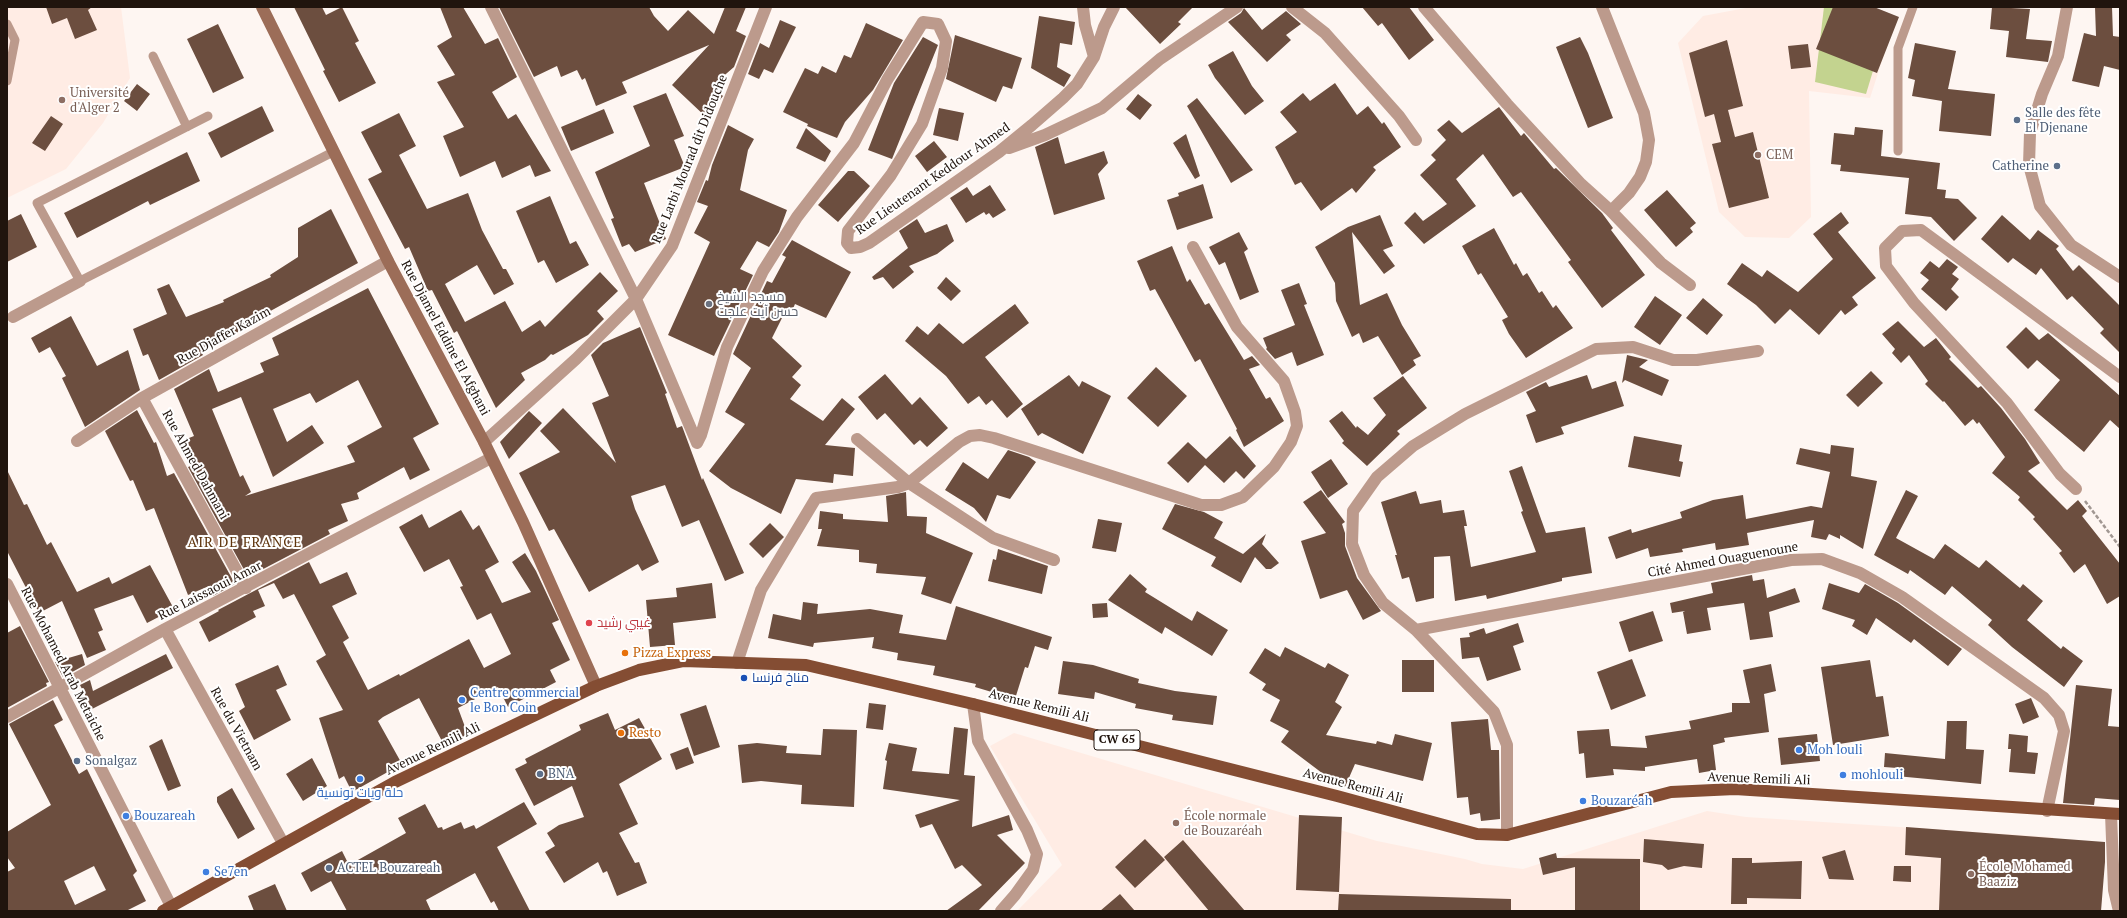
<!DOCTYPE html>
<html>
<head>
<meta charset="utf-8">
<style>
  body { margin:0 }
  #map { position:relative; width:2127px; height:918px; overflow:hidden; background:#fef6f2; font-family:"PT Serif",serif }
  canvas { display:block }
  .frame { position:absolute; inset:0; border:8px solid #20140d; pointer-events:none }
</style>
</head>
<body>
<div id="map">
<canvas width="2127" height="918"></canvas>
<div class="frame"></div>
</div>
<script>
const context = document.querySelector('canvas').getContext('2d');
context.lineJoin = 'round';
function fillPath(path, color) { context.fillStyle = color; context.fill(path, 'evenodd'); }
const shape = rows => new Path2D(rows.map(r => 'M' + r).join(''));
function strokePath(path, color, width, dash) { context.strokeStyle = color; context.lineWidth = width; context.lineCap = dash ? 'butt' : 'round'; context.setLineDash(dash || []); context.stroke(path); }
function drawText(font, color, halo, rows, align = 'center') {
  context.font = font + ' "PT Serif",Cairo,serif'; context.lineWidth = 4; context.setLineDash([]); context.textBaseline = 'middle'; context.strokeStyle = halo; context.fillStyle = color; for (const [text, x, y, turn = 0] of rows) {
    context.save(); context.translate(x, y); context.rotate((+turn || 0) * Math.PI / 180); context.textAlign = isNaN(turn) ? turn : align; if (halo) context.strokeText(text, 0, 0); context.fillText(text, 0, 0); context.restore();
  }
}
fillPath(shape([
  [7,7,121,7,130,78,103,123,66,169,7,198],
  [1751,7,1846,7,1893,27,1870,98,1809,91,1811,217,1789,238,1745,237,1719,212,1678,43,1703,16],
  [1014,733,1377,841,1465,859,1482,864,1523,869,1707,811,1746,817,2053,837,2049,911,1017,911,1062,865,990,746]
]), '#ffece4');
fillPath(shape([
  [1824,7,1836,7,1885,31,1866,94,1815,82]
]), '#c3d38f');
fillPath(shape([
  [46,7,92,7,88,10,97,30,75,39,67,18,52,24],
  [294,7,322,7,326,15,342,7,359,41,355,43,376,83,339,102,323,71,325,70],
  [440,7,463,7,485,44,498,38,517,77,492,92,508,119,516,114,551,171,535,177,530,165,502,178,495,161,460,177,443,136,464,127,437,82,455,75,437,46,452,37],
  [499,7,649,7,654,16,668,31,688,10,714,34,725,7,746,7,736,31,746,36,734,67,712,86,723,96,706,117,672,85,709,45,622,82,627,93,596,106,585,78,582,80,577,70,561,77,557,66,534,77],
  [1125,7,1193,7,1178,22,1181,24,1160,44],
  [1362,7,1409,7,1434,40,1409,60,1382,23,1378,26],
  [1833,7,1874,7,1899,17,1877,73,1816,49],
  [1992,7,2030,9,2026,39,2052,41,2048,62,2006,57,2009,31,1990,29],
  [2095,7,2112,7,2113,36,2120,37,2120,70,2104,66,2099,87,2072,81,2084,33,2096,36],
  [1244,8,1262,30,1286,11,1301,24,1286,35,1291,40,1267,62,1228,22,1241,13],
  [1039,16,1075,22,1072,45,1060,43,1057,67,1071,75,1064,87,1031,68],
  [780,20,796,27,773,73,764,69,759,79,748,74,760,43,769,48],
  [866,23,903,40,873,90,845,122,837,138,807,126,808,124,783,112,805,68,818,74,822,66,836,73,844,55,851,58],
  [218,24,244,78,213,93,187,39],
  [955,35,1022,58,1012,89,1003,86,996,102,946,79],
  [923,37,938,45,892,159,868,150,894,83],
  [1580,37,1588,53,1613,118,1588,128,1556,47],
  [1727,40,1743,106,1728,110,1735,137,1753,132,1769,198,1729,208,1712,144,1721,142,1714,114,1705,117,1689,53],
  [1915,43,1956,51,1948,89,1995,94,1991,136,1939,131,1942,101,1912,96,1915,80,1908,78],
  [1808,44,1811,67,1791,69,1788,46],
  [1233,51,1252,86,1264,101,1245,115,1215,78,1208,65],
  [1335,83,1357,115,1368,106,1382,124,1384,122,1401,147,1373,167,1376,170,1356,193,1352,188,1321,211,1301,182,1295,185,1275,147,1297,132,1280,112,1303,93,1310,101],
  [137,84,150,94,137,111,124,101],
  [666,93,684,136,674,140,685,167,644,183,666,239,635,252,629,244,622,247,611,219,614,218,595,172,650,146,633,106],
  [1138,94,1152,105,1140,120,1126,109],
  [1197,98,1253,170,1231,183,1187,106],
  [262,106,274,131,221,158,208,133],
  [1499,107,1521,136,1524,133,1554,169,1556,168,1602,213,1613,228,1611,230,1645,275,1602,308,1568,262,1571,260,1521,192,1513,197,1483,154,1456,179,1476,206,1424,244,1404,223,1415,212,1423,221,1447,204,1420,175,1436,160,1431,155,1446,140,1437,130,1449,120,1462,133],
  [939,108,964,113,958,141,933,135],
  [604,109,614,133,571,151,561,127],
  [399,113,416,146,399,155,427,209,468,193,482,230,503,269,506,269,514,284,494,295,477,265,445,284,465,322,505,301,522,332,540,320,545,327,600,272,618,291,597,311,604,319,588,335,553,355,551,354,545,360,521,373,525,380,496,408,457,331,454,333,432,290,428,291,409,247,405,249,368,179,382,172,361,132],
  [51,116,63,124,45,151,32,143],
  [728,125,754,139,748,150,740,190,787,210,779,232,769,247,757,241,740,269,753,275,714,356,668,335,710,242,694,233,708,206,697,202,706,180,708,181,712,165],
  [1855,127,1883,130,1881,156,1940,163,1937,189,1946,190,1945,198,1958,199,1977,218,1954,241,1931,217,1905,214,1909,178,1840,171,1841,165,1831,164,1834,133,1854,135],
  [806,128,831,151,825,162,796,148],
  [1186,134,1200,176,1195,179,1173,143],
  [1058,137,1065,164,1104,151,1108,163,1098,174,1105,199,1054,215,1035,147],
  [934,141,947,157,927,172,915,156],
  [187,152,200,181,150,205,148,201,77,238,64,213],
  [848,171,854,171,870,186,838,222,818,205],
  [1203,184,1213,218,1177,230,1167,200,1179,196,1178,193],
  [990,185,1006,210,993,218,989,213,986,215,984,212,966,223,950,198,967,187,973,196],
  [1667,190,1696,223,1690,228,1693,232,1676,247,1644,210],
  [550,196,570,244,576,241,589,265,556,283,544,260,538,263,516,211],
  [331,209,358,263,254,320,255,324,223,339,224,342,202,351,203,355,159,380,148,354,143,356,133,329,167,314,157,289,169,284,186,317,224,302,223,300,271,277,270,275,298,257,298,228],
  [1841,212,1849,223,1838,232,1876,278,1852,297,1858,305,1845,315,1841,310,1819,335,1790,309,1775,324,1756,305,1727,284,1742,263,1762,277,1767,270,1798,292,1833,259,1813,234],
  [21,214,37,247,7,262,7,221],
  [1380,215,1393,246,1383,250,1395,266,1384,274,1352,232,1360,305,1387,293,1402,325,1421,356,1413,360,1416,365,1402,375,1378,336,1363,343,1359,333,1352,337,1336,301,1335,283,1315,247,1348,227],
  [2002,215,2030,240,2038,230,2059,246,2056,249,2073,271,2079,265,2120,306,2120,353,2100,333,2104,329,2072,296,2067,300,2041,268,2036,275,2013,258,2008,263,1981,239],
  [917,219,925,233,947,224,954,241,937,254,909,266,914,272,893,289,883,277,874,280,872,277,908,248,899,231],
  [1494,228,1514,265,1516,263,1523,276,1527,273,1539,293,1542,291,1553,308,1556,305,1573,328,1526,358,1509,334,1502,320,1508,317,1481,273,1478,275,1462,246],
  [1239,232,1248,249,1244,252,1259,292,1240,300,1225,262,1219,265,1209,247],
  [792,240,851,272,826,318,795,304,792,311,787,308,772,338,802,366,792,377,801,385,790,399,823,421,842,398,855,409,825,445,855,448,853,476,834,474,833,483,796,479,781,514,731,488,709,471,745,424,725,412,751,368,733,354,767,281,772,283,786,257,782,255],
  [1172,246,1187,282,1190,279,1205,305,1209,303,1244,360,1252,356,1260,365,1249,369,1266,399,1270,397,1284,421,1244,447,1236,430,1237,429,1200,359,1195,362,1155,289,1150,291,1137,261],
  [1947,259,1958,267,1952,274,1959,279,1951,289,1959,297,1946,311,1921,289,1929,280,1920,273,1930,261,1939,268],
  [946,277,961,291,951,301,937,288],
  [1299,283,1307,304,1304,305,1324,355,1297,366,1292,352,1275,359,1266,349,1267,348,1263,338,1295,325,1281,290],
  [368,288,439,424,413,438,430,470,410,480,404,467,357,493,359,499,341,504,348,521,328,530,330,534,248,577,188,467,194,465,184,440,194,436,174,389,209,369,218,392,264,372,260,363,279,355,272,338],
  [358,380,382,427,347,446,355,462,245,496,251,492,243,475,240,477,212,409,241,397,273,477,324,443,312,425,287,442,273,409,310,393,316,403],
  [1655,296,1682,315,1660,345,1634,327],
  [1703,298,1723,315,1707,335,1686,318],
  [1015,304,1029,323,985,357,1023,404,1007,418,992,400,986,405,979,396,968,404,946,376,905,341,917,326,928,335,939,323,963,344],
  [71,316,97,366,128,350,140,390,85,427,62,378,66,376,50,347,39,353,31,338],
  [1898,321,1924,347,1936,338,1951,357,1949,359,1978,388,1981,386,2001,408,2025,439,2040,463,2028,471,2067,510,2078,500,2087,511,2082,516,2120,564,2120,596,2107,604,2085,564,2074,573,2059,553,2062,551,2033,519,2035,517,2018,500,2020,497,1992,473,2005,457,1979,422,1977,424,1973,419,1965,426,1944,401,1943,402,1925,384,1928,381,1909,355,1901,363,1892,353,1895,349,1882,334],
  [640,327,667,393,665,394,677,428,682,426,702,480,703,478,744,573,725,581,699,520,682,527,665,485,631,496,635,509,659,562,642,571,638,564,589,592,554,529,549,531,519,473,560,452,540,431,563,408,616,463,592,403,609,396,591,355,603,343],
  [2026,327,2039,340,2048,333,2120,396,2120,429,2110,420,2084,452,2034,410,2060,380,2037,360,2028,369,2006,347],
  [1627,355,1648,360,1639,367,1669,380,1662,396,1625,380,1622,383],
  [1156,367,1187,396,1158,427,1127,398],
  [1871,371,1883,383,1858,407,1846,395],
  [885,374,912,405,920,397,948,428,927,447,920,440,914,445,885,413,877,420,858,397],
  [1069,375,1079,387,1082,381,1111,396,1083,454,1042,433,1038,436,1021,409],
  [1587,375,1592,389,1616,381,1624,406,1561,427,1564,434,1536,443,1526,415,1536,411,1526,392,1546,382,1549,387],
  [1403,376,1427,408,1397,431,1400,434,1367,466,1342,443,1344,441,1329,421,1342,411,1356,428,1357,426,1368,435,1386,415,1373,398],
  [137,410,154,443,156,442,167,476,174,473,235,584,213,596,209,586,188,595,154,508,146,511,133,480,130,481,105,431],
  [529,411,542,423,509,459,500,442],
  [1230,436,1256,466,1244,479,1236,471,1224,483,1205,465,1188,483,1167,463,1188,442,1206,459],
  [1634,436,1682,445,1679,461,1683,462,1680,477,1628,467],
  [1831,445,1854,448,1851,476,1877,481,1863,549,1840,535,1840,539,1829,534,1826,540,1811,537,1814,520,1747,533,1749,545,1716,550,1715,543,1682,549,1683,552,1650,557,1648,548,1616,559,1608,537,1631,529,1632,533,1682,518,1680,512,1713,500,1743,495,1746,519,1811,506,1822,508,1830,472,1796,464,1800,448,1830,454],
  [1008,450,1029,457,1036,462,1010,499,997,495,986,522,974,508,945,490,963,462,988,479],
  [1331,459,1348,484,1328,498,1311,472],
  [1522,466,1546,533,1585,527,1592,573,1562,578,1562,581,1487,599,1486,595,1455,601,1450,556,1434,557,1434,598,1416,602,1409,577,1402,579,1395,555,1397,555,1381,502,1416,491,1420,504,1441,500,1443,513,1464,510,1467,526,1464,526,1471,567,1536,552,1521,512,1523,511,1509,471],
  [7,470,24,505,27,504,47,545,51,542,77,592,109,577,112,584,150,565,174,609,147,623,133,595,94,609,103,630,98,632,106,650,87,658,62,601,39,613,7,551],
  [1321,490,1345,522,1342,524,1345,533,1345,546,1357,578,1381,611,1363,620,1347,590,1320,599,1301,541,1326,533,1303,502],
  [1906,490,1918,496,1896,538,1934,559,1945,544,1979,568,1986,560,2020,588,2023,584,2043,601,2027,620,2061,649,2063,646,2083,661,2064,687,2012,647,1988,625,1992,620,1952,586,1945,595,1910,570,1908,574,1874,555],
  [906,492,907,516,927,517,926,533,973,553,951,604,921,594,926,577,876,573,877,564,859,562,859,550,817,546,822,529,818,529,820,511,843,514,843,519,888,522,886,496],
  [1175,504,1204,512,1223,522,1214,538,1243,554,1266,534,1262,544,1279,563,1271,569,1266,569,1255,557,1241,583,1211,566,1216,557,1162,529],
  [461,510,473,530,479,525,499,562,485,570,502,603,531,592,512,562,525,553,536,571,559,620,552,623,570,660,550,670,556,682,508,707,498,687,458,708,468,735,443,743,419,698,383,717,378,721,402,764,352,792,344,776,339,779,319,718,343,710,316,661,326,655,294,594,283,599,274,583,258,590,265,606,253,611,256,617,209,642,199,622,219,611,218,610,309,562,320,584,347,572,357,594,332,606,349,638,343,642,368,690,399,674,400,676,469,639,484,668,511,654,491,613,477,620,460,587,463,586,449,559,424,572,399,527,422,514,429,528],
  [1098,519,1122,523,1116,552,1092,548],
  [770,523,784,537,763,558,749,544],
  [998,549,1048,566,1042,594,988,581,993,559,996,560],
  [1130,574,1147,589,1145,592,1192,621,1197,611,1228,630,1212,656,1165,627,1162,634,1108,600],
  [1752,575,1753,581,1764,579,1767,598,1795,588,1800,602,1769,612,1773,637,1750,640,1744,603,1707,608,1711,630,1687,634,1683,612,1685,611,1672,613,1670,603,1713,593,1711,583],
  [712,583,716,618,673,623,675,645,650,647,646,600,677,597,676,588],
  [1829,583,1859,593,1865,584,1898,603,1962,649,1948,666,1914,639,1911,643,1876,618,1867,635,1852,626,1855,620,1822,609],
  [803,602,818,604,817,614,870,609,903,615,899,633,946,640,956,606,1052,637,1048,650,1035,646,1028,668,1025,667,1015,699,975,687,976,684,933,675,935,666,897,660,898,653,872,648,874,637,814,643,813,647,768,638,773,614,801,620],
  [1107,603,1108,617,1093,618,1092,604],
  [1653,611,1663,641,1629,652,1619,622],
  [1518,623,1524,642,1513,646,1521,670,1487,681,1479,657,1462,659,1460,638,1470,637,1469,633,1484,628,1486,634],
  [20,626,49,682,46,683,47,686,7,708,7,633],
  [1285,647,1325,668,1328,663,1349,675,1335,702,1342,707,1326,735,1376,744,1377,741,1392,745,1395,734,1432,743,1423,781,1355,764,1345,787,1325,779,1326,776,1281,742,1289,731,1270,721,1280,700,1262,690,1266,684,1249,673,1265,648,1280,657],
  [82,654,85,665,63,677,55,662],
  [166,654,173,668,92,709,80,685,90,680,93,691],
  [1632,659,1646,696,1611,710,1597,672],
  [1402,660,1434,660,1434,692,1402,692],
  [1870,660,1876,697,1883,696,1889,736,1833,745,1821,667],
  [1063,661,1093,665,1139,679,1138,683,1175,691,1217,696,1213,725,1172,720,1173,715,1135,708,1136,704,1095,692,1094,699,1058,694],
  [1771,664,1776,691,1764,694,1769,732,1724,738,1725,742,1713,745,1716,770,1699,773,1697,759,1645,767,1645,771,1613,769,1614,775,1586,778,1584,753,1579,754,1577,731,1609,729,1611,746,1647,748,1645,736,1691,729,1689,721,1732,712,1732,703,1750,703,1743,670],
  [278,665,287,685,276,690,291,720,254,740,239,711,245,707,235,684],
  [2076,685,2112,689,2108,726,2120,727,2120,800,2095,798,2094,805,2063,803],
  [2031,698,2039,717,2023,724,2015,704],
  [53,700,63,720,54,725,79,774,87,769,137,871,133,875,146,901,126,911,7,911,7,872,15,868,7,857,7,832,51,805,9,724],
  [94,866,106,890,75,905,64,881],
  [869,703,886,705,883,730,866,728],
  [706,705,720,747,694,756,680,714],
  [608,713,615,730,639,718,662,759,619,784,638,824,619,833,635,863,639,862,647,883,617,896,607,871,603,873,598,862,564,883,545,852,555,846,547,833,559,825,584,817,572,786,534,806,515,769,527,763,525,759,581,730,579,725],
  [1488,719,1491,750,1499,750,1500,819,1481,821,1480,813,1470,815,1468,797,1457,798,1451,722],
  [1947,721,1967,721,1966,749,1984,750,1981,784,1896,776,1897,768,1884,767,1885,753,1945,759],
  [954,727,968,729,964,775,975,776,972,827,1009,815,1013,830,997,835,1025,863,978,911,946,911,982,885,962,865,955,869,932,824,920,828,915,815,960,800,883,789,887,761,885,760,889,743,917,748,912,771,949,774],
  [823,729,857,730,854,807,801,804,802,785,761,781,742,783,738,745,757,743,787,746,786,753,821,755],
  [1817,734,1820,761,1781,765,1778,738],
  [2009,734,2028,736,2027,752,2038,753,2035,774,2009,772,2011,749,2008,749],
  [162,739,181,786,168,791,149,746],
  [688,747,694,763,676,770,670,754],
  [312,758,327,786,303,801,286,774],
  [232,788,255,829,238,839,217,802,217,797],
  [524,802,537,824,497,847,530,911,499,911,494,901,491,903,475,873,426,900,431,911,347,911,331,881,311,892,301,873,342,851,349,865,406,833,398,818,425,804,438,828,442,827,443,830,461,822,464,829,474,825,476,829],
  [1299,815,1342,817,1339,892,1296,890],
  [1906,827,2105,842,2105,862,2101,911,1939,911,1941,858,1905,855],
  [1145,839,1165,860,1135,888,1115,867],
  [1644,839,1704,844,1702,868,1684,866,1668,870,1662,865,1643,862],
  [1183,840,1245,911,1209,911,1164,857],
  [1845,850,1854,880,1829,879,1822,857],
  [1556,853,1557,858,1640,859,1640,911,1575,911,1575,867,1543,875,1539,858],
  [1732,858,1752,858,1752,863,1802,861,1801,899,1747,898,1747,904,1731,904],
  [1894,866,1911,866,1911,882,1893,881],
  [275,884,287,911,254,911,248,896],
  [1120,894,1135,911,1100,911],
  [1339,894,1511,899,1511,911,1338,911]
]), '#6c4e3f');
strokePath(shape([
  [2085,501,2120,547]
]), '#a19792', 2.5, [4, 2]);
strokePath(shape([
  [7,24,15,40,7,81],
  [153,56,187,127],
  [208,116,37,203,80,281,333,152],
  [1898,151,1898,48,1913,7]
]), '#bc9a8c', 9);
strokePath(shape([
  [491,7,636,299,697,443],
  [1083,7,1085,25,1094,57],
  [1292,7,1325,33,1399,116,1416,140],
  [1424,7,1507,104,1581,184,1611,211,1661,263,1690,285],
  [1602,7,1644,113,1649,140,1646,162,1640,177,1629,193,1611,211],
  [2067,7,2058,56,2042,94,2030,133,2029,165,2040,206,2071,245,2120,277],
  [1009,148,1045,135,1102,108,1160,59,1237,7],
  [13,317,80,281],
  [142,398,246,588],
  [857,439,909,483,993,538,1054,560],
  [77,441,142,398,388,261],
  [484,442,576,359,636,299,672,246,766,7],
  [697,443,701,435,727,347,763,271,797,217,854,143,887,80,923,22,938,24,946,41,942,68,922,124,891,175,848,231,847,243,851,248,860,247,869,243,999,152,1032,125,1063,98,1077,84,1094,57,1104,27,1114,7],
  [2076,489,2060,474,2007,403,1914,303,1886,266,1885,248,1902,231,1921,230,2120,377],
  [7,584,171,906],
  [165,629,283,843],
  [1416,630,1791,560,1822,559,1860,573,1902,597,2044,698,2059,715,2064,731,2047,811],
  [737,663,761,590,816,498,898,487,909,483,959,442,970,436,980,435,994,438,1201,505,1221,505,1243,497,1274,467,1291,442,1297,426,1295,412,1284,381,1237,327,1193,247],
  [973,704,978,741,1027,830,1037,854,1033,870,1015,895,1001,911],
  [7,717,165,629,491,458],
  [2111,814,2114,890,2119,911],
  [1507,835,1507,745,1494,712,1416,630,1383,603,1364,575,1352,544,1353,511,1377,477,1413,446,1465,414,1596,349,1633,347,1673,360,1697,360,1758,351]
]), '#bc9a8c', 12);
strokePath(shape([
  [262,7,388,261,484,442,523,522,596,686]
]), '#9c6d58', 12);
strokePath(shape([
  [163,911,395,782,596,686,639,670,683,661,806,665,973,704,1337,796,1477,834,1507,835,1671,792,1735,789,2120,814]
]), '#844d33', 12);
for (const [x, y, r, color] of [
  [62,100,4,"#8d6e63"],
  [2017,120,4,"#5c6f8a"],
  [1758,155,4,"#8d6e63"],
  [2057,166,4,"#5c6f8a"],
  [709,304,4,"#6b7280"],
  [589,623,4,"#e0444e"],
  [625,653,4,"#e8710a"],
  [744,678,4,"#1a4fb4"],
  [462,700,4,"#3f7fe0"],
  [621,733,4,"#e8710a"],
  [1799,750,4,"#3f7fe0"],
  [77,761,4,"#5c6f8a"],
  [540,774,4,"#5c6f8a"],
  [1843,775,4,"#3f7fe0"],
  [360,779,4,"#3f7fe0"],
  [1583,801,4,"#3f7fe0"],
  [126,816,4,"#3f7fe0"],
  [1176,823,4,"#8d6e63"],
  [329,868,4,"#5c6f8a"],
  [206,872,4,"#3f7fe0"],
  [1971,874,4,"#8d6e63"]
]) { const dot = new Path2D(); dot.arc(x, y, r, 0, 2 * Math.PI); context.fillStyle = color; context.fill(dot); strokePath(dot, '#fff', 1.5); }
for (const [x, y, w] of [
  [1117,740,46]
]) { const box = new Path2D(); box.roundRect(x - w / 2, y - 10, w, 20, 3); context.fillStyle = '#fff'; context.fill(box); strokePath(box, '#20140d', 1); }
drawText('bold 12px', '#20140d', null, [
  ["CW 65",1117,740]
]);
drawText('13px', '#785e54', '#fff', [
  ["Université",70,93],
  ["d'Alger 2",70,108],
  ["CEM",1766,155],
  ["École normale",1184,816],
  ["de Bouzaréah",1184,831],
  ["École Mohamed",1979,867],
  ["Baaziz",1979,882]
], 'left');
drawText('13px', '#4e5e75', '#fff', [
  ["Salle des fête",2025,113],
  ["El Djenane",2025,128],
  ["Catherine",2049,166,"right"],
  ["Sonalgaz",85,761],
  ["BNA",548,774],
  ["ACTEL Bouzareah",337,868]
], 'left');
drawText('13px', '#20140d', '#fff', [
  ["Rue Larbi Mourad dit Didouche",690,159,-68],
  ["Rue Lieutenant Keddour Ahmed",933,179,-35],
  ["Rue Djaffer Kazim",224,336,-29],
  ["Rue Djamel Eddine El Afghani",445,338,62],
  ["Rue Ahmed Dahmani",195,465,61],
  ["Cité Ahmed Ouaguenoune",1723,560,-10],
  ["Rue Laissaoui Amar",210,591,-27],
  ["Rue Mohamed Arab Metaiche",63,664,63],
  ["Avenue Remili Ali",1039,706,14],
  ["Rue du Vietnam",236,729,61],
  ["Avenue Remili Ali",433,749,-26],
  ["Avenue Remili Ali",1759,779,2],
  ["Avenue Remili Ali",1353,786,15]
]);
drawText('13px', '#5b616d', '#fff', [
  ["مسجد الشيخ",717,297],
  ["حسن آيت علجت",717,312]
], 'left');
drawText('13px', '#be3a42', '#fff', [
  ["غيبي رشيد",597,623]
], 'left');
drawText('13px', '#c56008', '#fff', [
  ["Pizza Express",633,653],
  ["Resto",629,733]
], 'left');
drawText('13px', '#164399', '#fff', [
  ["مناخ فرنسا",752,678]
], 'left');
drawText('13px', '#366cbe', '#fff', [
  ["Centre commercial",470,693],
  ["le Bon Coin",470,708],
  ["Moh louli",1807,750],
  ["mohlouli",1851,775],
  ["حلة ويات تونسية",360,793,"center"],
  ["Bouzaréah",1591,801],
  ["Bouzareah",134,816],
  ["Se7en",214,872]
], 'left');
context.letterSpacing = '1px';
drawText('14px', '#5f340b', '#fff', [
  ["AIR DE FRANCE",245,543]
]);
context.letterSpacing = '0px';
</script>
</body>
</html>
